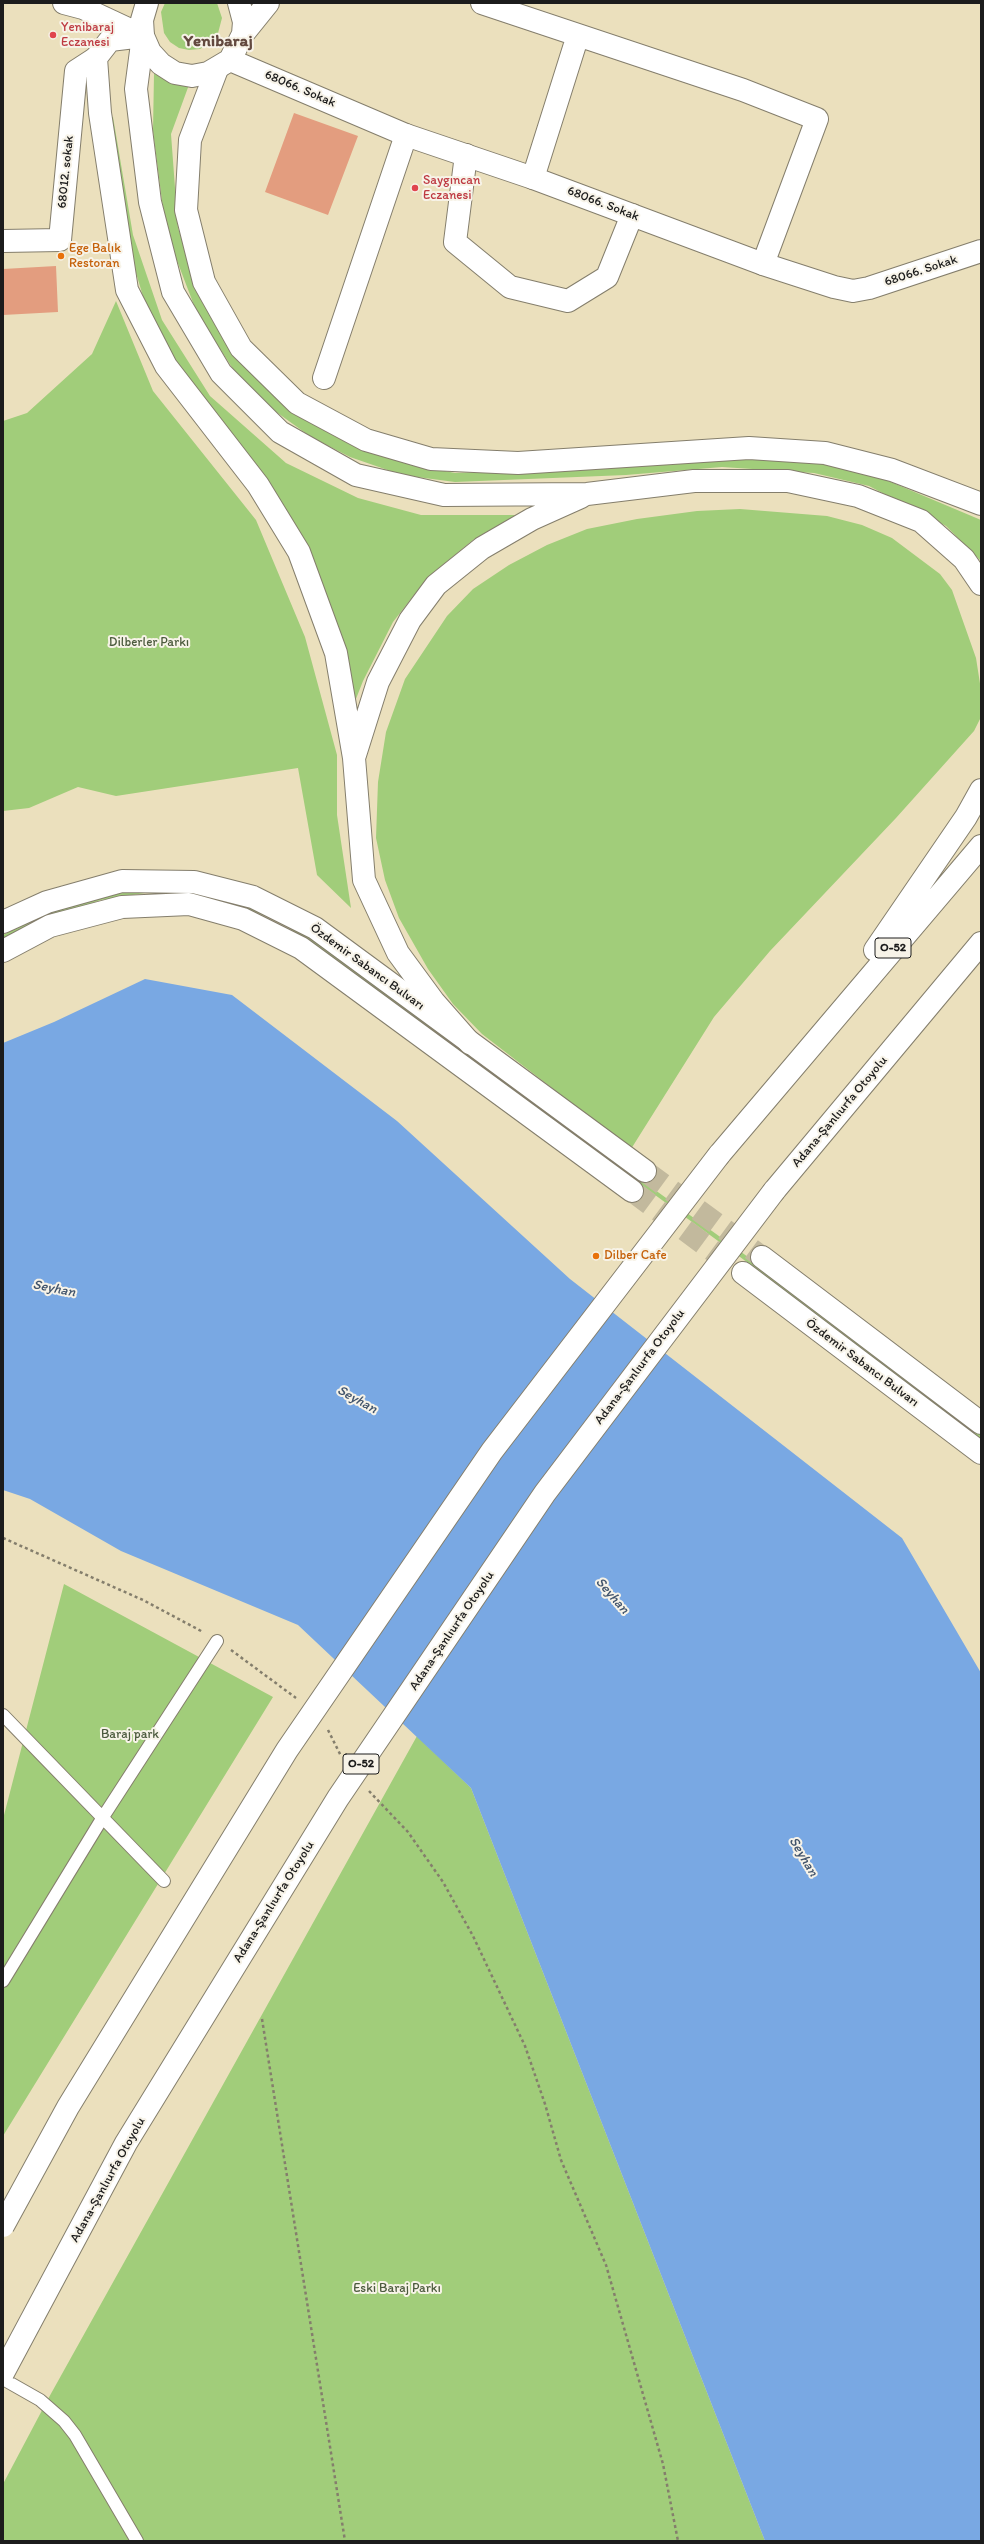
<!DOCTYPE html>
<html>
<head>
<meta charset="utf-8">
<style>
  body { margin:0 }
  #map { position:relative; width:984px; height:2544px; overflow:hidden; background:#ebe0bd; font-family:Itim,sans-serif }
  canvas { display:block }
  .frame { position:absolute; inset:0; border:4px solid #1c1c1c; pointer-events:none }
</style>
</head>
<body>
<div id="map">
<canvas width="984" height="2544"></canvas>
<div class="frame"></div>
</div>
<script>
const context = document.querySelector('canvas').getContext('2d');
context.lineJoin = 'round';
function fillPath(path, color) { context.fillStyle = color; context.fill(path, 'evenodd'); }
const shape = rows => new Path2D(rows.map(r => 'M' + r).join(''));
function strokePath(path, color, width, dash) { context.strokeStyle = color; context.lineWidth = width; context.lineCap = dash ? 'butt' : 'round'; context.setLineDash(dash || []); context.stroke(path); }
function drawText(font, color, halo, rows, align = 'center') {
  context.font = font + ' Itim,sans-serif'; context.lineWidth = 4; context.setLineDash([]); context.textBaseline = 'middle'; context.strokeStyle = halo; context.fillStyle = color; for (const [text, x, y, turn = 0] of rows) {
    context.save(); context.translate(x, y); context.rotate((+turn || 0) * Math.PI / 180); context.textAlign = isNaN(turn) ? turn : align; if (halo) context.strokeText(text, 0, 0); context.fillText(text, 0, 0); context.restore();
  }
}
fillPath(shape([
  [165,3,217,3,222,18,217,37,209,44,200,49,189,50,179,48,170,42,164,33,161,12],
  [154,74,190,82,171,134,178,228,206,308,240,361,271,392,316,426,353,446,405,463,455,473,627,466,721,458,815,462,879,477,981,520,981,561,946,526,869,486,814,473,722,467,626,475,455,482,402,475,350,457,311,437,261,401,233,369,197,313,166,232,153,131],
  [113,117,133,235,162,320,210,396,286,463,358,498,421,515,516,515,473,540,428,577,393,622,363,681,352,709,336,628,173,361,149,316,126,240,107,118],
  [116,301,153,391,256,520,305,637,337,755,337,815,351,908,317,875,298,768,116,796,78,787,29,808,3,811,3,421,27,413,92,354],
  [740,509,827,516,862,525,892,538,940,574,952,590,976,658,981,690,981,717,974,731,896,818,770,951,714,1017,631,1149,482,1034,453,1004,428,969,399,918,385,880,376,838,378,782,386,732,405,679,447,616,473,589,509,565,547,545,587,529,637,519,697,511],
  [146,889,193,890,243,902,312,937,476,1061,755,1262,981,1435,981,1442,751,1265,281,922,240,906,192,895,145,893,101,900,52,917,3,943,3,935,50,913,100,897],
  [64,1584,273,1697,3,2136,3,1819],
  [417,1736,471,1788,765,2541,3,2541,3,2484,48,2399]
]), '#a1cd7a');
fillPath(shape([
  [145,979,232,995,397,1121,570,1279,902,1538,981,1673,981,2541,765,2541,471,1788,298,1625,121,1551,30,1499,3,1490,3,1043,54,1022]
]), '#79a8e3');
fillPath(shape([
  [294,113,358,136,328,215,265,192],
  [56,266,58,312,3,315,3,269]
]), '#e39d7f');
strokePath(shape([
  [645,1171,762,1257],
  [632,1191,743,1273]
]), '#c2b99d', 22, [22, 11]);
const service = shape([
  [3,1715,164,1881],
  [3,1981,103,1817,217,1641],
  [3,2379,40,2400,64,2421,75,2435,137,2541]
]);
const minor = shape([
  [482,3,743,90,817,119,763,264],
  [466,155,455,242,510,287,568,301,607,277,632,215],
  [533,178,578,35],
  [3,241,60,240,76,71,96,58],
  [324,378,406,135]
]);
const secondary = shape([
  [64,3,83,8,143,36],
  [147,3,142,20,143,36,150,52,161,64,175,73,192,76,208,73,230,60,243,34,244,22,239,3],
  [243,34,268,3],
  [230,60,406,135,533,178,763,264,834,287,853,291,869,288,981,251]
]);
const primary = shape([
  [3,922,47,902,122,881,194,882,253,897,315,928,645,1171],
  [3,951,50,926,122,907,189,904,243,919,301,948,632,1191],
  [762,1257,981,1423],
  [743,1273,981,1453]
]);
const motorway = shape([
  [217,69,190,140,186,210,204,282,241,348,297,403,366,440,431,459,518,463,749,448,825,453,892,470,981,504],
  [355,755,378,682,410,620,436,585,482,548,532,519,581,497],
  [875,950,966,817,981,790],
  [470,1043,434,1002,398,953,364,880,354,758,336,653,299,552,258,485,166,366,127,290,100,113,96,58,110,40,143,36,136,89,150,202,173,292,221,373,280,432,356,475,444,495,587,494,694,481,788,481,858,496,921,521,964,559,981,584],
  [719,1155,981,846],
  [774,1191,981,943]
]);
strokePath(service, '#847e6c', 14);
strokePath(minor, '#847e6c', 24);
strokePath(secondary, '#847e6c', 24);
strokePath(primary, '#847e6c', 24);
strokePath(motorway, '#847e6c', 24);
strokePath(shape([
  [3,1538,143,1600,203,1632],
  [231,1650,296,1698],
  [328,1730,341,1756],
  [369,1791,408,1832,443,1882,473,1936,525,2046,545,2104,561,2160,606,2265,663,2464,678,2541],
  [262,2019,345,2541]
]), '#847e6c', 2.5, [3, 3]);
strokePath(service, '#fff', 12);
strokePath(minor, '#fff', 22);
strokePath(secondary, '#fff', 22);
strokePath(primary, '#fff', 22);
strokePath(motorway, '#fff', 22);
const motorwayBridge = shape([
  [3,2226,68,2107,287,1750,492,1451,719,1155],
  [3,2373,126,2143,338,1798,545,1493,774,1191]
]);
strokePath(motorwayBridge, '#847e6c', 24, []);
strokePath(motorwayBridge, '#fff', 22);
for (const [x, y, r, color] of [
  [53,35,4,"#e0444e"],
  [415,188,4,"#e0444e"],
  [61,256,4,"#e8710a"],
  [596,1256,4,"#e8710a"]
]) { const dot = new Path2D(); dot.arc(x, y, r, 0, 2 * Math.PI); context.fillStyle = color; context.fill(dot); strokePath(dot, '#f7f3e8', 1.5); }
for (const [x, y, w] of [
  [893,948,36],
  [361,1764,36]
]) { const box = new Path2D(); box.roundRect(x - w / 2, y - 10, w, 20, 3); context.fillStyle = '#f7f3e8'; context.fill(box); strokePath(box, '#1c1c1c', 1); }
drawText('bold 12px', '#1c1c1c', null, [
  ["O-52",893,948],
  ["O-52",361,1764]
]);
drawText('13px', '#be3a42', '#f7f3e8', [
  ["Yenibaraj",61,28],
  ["Eczanesi",61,43],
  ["Saygıncan",423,181],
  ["Eczanesi",423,196]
], 'left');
drawText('13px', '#1c1c1c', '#f7f3e8', [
  ["68066. Sokak",300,89,23],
  ["68012. sokak",66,172,-84],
  ["68066. Sokak",603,204,21],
  ["68066. Sokak",921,271,-18],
  ["Özdemir Sabancı Bulvarı",367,967,36],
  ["Adana-Şanlıurfa Otoyolu",840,1112,-50],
  ["Özdemir Sabancı Bulvarı",862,1363,37],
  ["Adana-Şanlıurfa Otoyolu",640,1367,-53],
  ["Adana-Şanlıurfa Otoyolu",452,1631,-56],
  ["Adana-Şanlıurfa Otoyolu",274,1902,-58],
  ["Adana-Şanlıurfa Otoyolu",108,2180,-61]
]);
drawText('13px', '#c56008', '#f7f3e8', [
  ["Ege Balık",69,249],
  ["Restoran",69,264],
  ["Dilber Cafe",604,1256]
], 'left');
drawText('13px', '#4b5a3d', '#f7f3e8', [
  ["Dilberler Parkı",149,643],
  ["Baraj park",130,1735],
  ["Eski Baraj Parkı",397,2289]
]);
drawText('italic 14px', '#41546c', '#f7f3e8', [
  ["Seyhan",54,1289,11],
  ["Seyhan",357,1400,29],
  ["Seyhan",612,1596,49],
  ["Seyhan",803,1857,59]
]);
drawText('bold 17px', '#62493f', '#f7f3e8', [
  ["Yenibaraj",218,42]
]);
</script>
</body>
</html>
